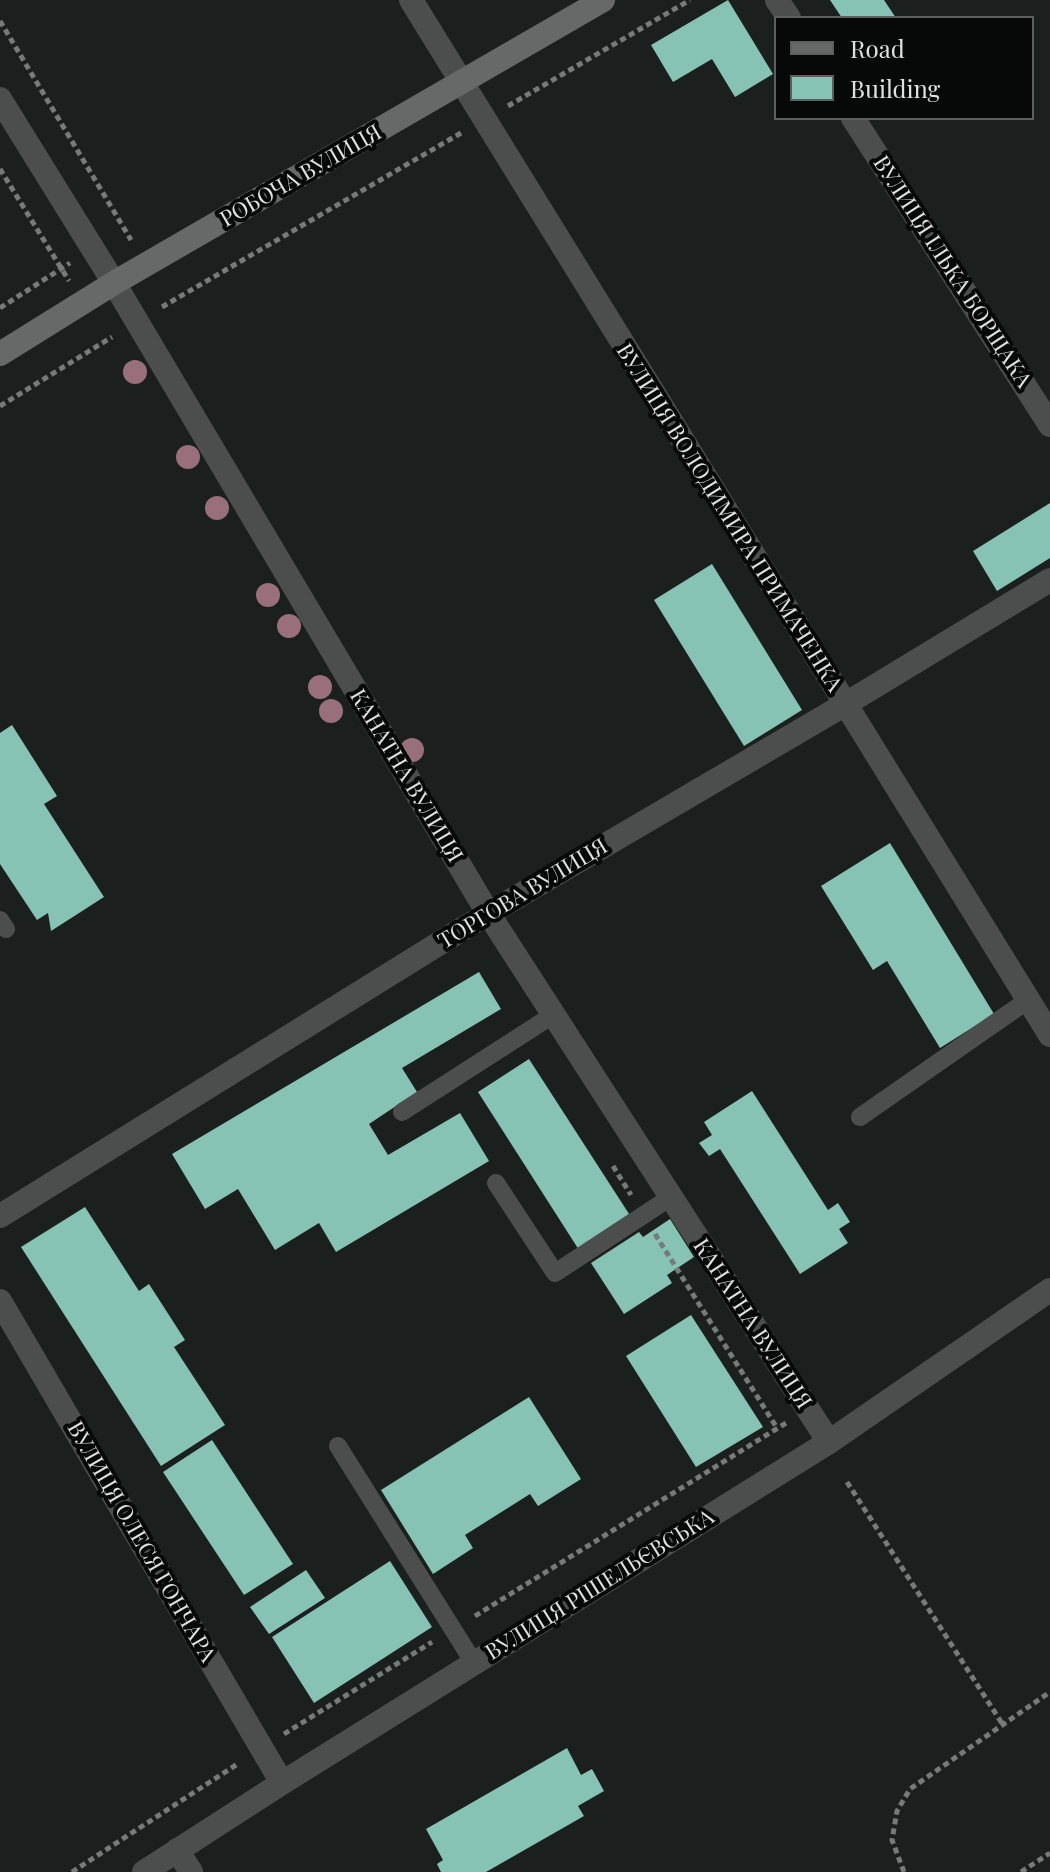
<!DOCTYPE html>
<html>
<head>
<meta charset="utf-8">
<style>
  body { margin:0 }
  #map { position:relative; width:1050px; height:1872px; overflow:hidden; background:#1b1f1e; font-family:"Playfair Display",serif }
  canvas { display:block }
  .legend { position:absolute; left:774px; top:16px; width:260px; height:104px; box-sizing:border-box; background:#070808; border:2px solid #5d5f5f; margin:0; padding:10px 14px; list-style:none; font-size:24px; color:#dfe2e1 }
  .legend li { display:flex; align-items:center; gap:16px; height:40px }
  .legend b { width:40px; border:2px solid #5d5f5f }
</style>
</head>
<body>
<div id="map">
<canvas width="1050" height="1872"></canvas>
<ul class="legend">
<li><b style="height:10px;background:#666968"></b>Road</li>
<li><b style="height:22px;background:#87c3b4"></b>Building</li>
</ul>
</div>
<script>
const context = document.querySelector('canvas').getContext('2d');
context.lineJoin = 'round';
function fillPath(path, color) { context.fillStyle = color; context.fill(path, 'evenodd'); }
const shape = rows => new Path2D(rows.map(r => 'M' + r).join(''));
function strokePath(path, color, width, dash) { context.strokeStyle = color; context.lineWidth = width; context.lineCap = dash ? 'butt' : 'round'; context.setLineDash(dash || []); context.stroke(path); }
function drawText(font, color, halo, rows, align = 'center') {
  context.font = font + ' "Playfair Display",serif'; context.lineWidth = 8; context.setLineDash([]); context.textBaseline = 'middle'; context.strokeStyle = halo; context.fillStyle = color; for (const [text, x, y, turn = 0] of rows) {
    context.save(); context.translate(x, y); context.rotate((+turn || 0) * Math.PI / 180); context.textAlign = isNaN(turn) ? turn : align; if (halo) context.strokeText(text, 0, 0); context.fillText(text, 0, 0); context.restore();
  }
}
fillPath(shape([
  [728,0,773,74,735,97,712,59,673,82,651,45],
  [830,0,884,0,896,18,842,18],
  [1050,503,1050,558,997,591,973,551],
  [712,564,802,710,744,746,654,600],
  [12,725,57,796,44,804,104,897,51,931,48,913,37,920,0,864,0,733],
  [890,843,994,1014,940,1048,887,961,873,970,821,886],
  [479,972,501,1009,402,1068,417,1092,369,1124,388,1155,460,1113,489,1161,336,1252,319,1223,275,1250,238,1189,205,1209,172,1154],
  [529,1059,631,1217,579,1250,478,1092],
  [752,1091,828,1210,838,1203,850,1222,839,1229,848,1243,800,1274,720,1149,709,1156,699,1143,712,1135,704,1122],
  [85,1207,139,1291,149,1284,185,1340,174,1347,225,1425,161,1466,21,1247],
  [670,1219,694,1257,667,1275,672,1283,624,1314,591,1263,639,1232,643,1237],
  [691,1315,763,1427,696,1467,626,1356],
  [529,1397,581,1479,538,1506,530,1494,465,1535,473,1548,433,1574,381,1490],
  [212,1440,293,1564,244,1595,163,1472],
  [390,1561,432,1627,314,1703,272,1637],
  [306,1570,325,1598,269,1634,250,1607],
  [567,1748,581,1775,592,1769,604,1791,578,1806,584,1816,486,1872,441,1872,437,1864,443,1860,426,1829]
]), '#87c3b4');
strokePath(shape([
  [0,21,131,240],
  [508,106,690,0],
  [0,169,69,281],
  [162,307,461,133],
  [0,308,70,263],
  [0,406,112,337],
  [613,1166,631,1195],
  [655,1234,777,1428],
  [847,1482,1003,1725],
  [475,1616,786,1423],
  [284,1734,432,1642],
  [72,1872,239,1763],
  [904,1872,892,1840,897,1811,910,1789,1050,1692],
  [1021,1872,1050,1853]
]), '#767a79', 5, [6, 4]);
strokePath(shape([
  [0,920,6,929],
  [402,1112,553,1015],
  [860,1117,1028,1000],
  [496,1183,555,1273,671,1197],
  [338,1446,474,1663]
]), '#4c4e4e', 18);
strokePath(shape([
  [411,0,1050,1035],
  [777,0,789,18],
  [0,99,114,283,488,913,829,1442],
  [853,118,1050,425],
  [0,1216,464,928,844,705,1050,580],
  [0,1301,282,1783],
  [177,1850,191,1872],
  [144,1872,282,1783,829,1442,1050,1290]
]), '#4c4e4e', 24);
strokePath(shape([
  [0,354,114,283,603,0]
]), '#666968', 24);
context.fillStyle = '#986f7a';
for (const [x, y] of [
  [135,372],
  [188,457],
  [217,508],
  [268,595],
  [289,626],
  [320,687],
  [331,711],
  [412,750]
]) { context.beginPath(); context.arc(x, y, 12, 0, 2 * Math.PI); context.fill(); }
drawText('22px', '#dfe2e1', '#070808', [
  ["РОБОЧА ВУЛИЦЯ",301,176,-30],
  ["ВУЛИЦЯ ІЛЬКА БОРЩАКА",952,272,57],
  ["ВУЛИЦЯ ВОЛОДИМИРА ПРИМАЧЕНКА",729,518,58],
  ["КАНАТНА ВУЛИЦЯ",406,776,59],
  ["ТОРГОВА ВУЛИЦЯ",523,894,-31],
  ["КАНАТНА ВУЛИЦЯ",752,1324,57],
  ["ВУЛИЦЯ ОЛЕСЯ ГОНЧАРА",141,1542,60],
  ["ВУЛИЦЯ РІШЕЛЬЄВСЬКА",600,1585,-32]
]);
</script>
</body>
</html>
